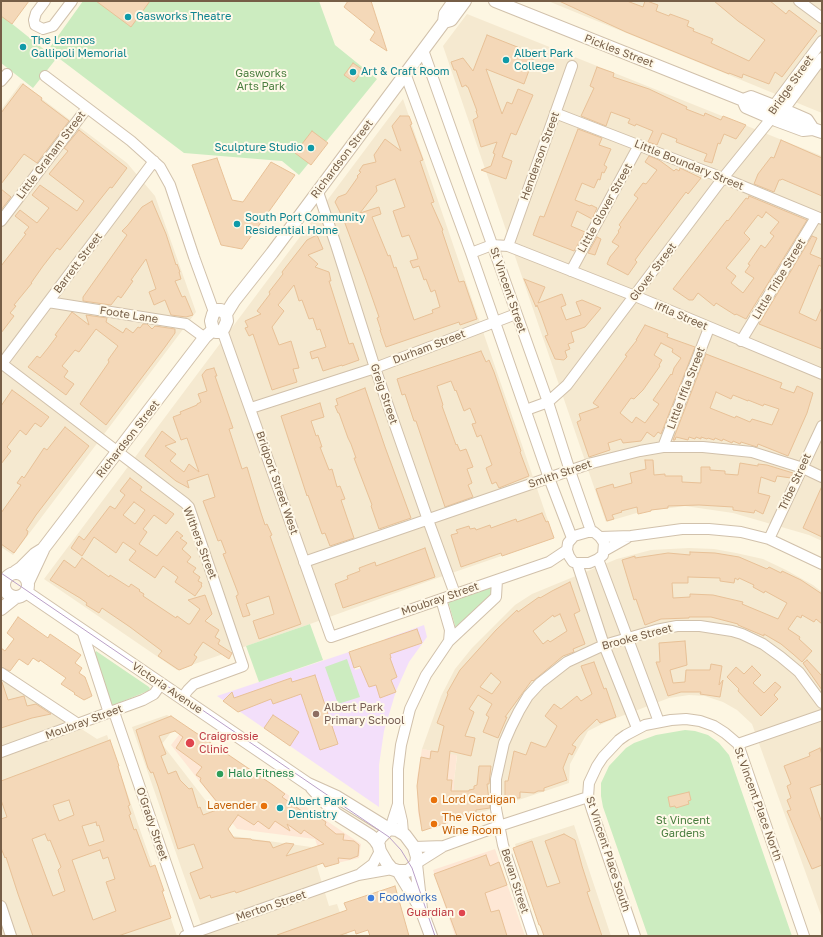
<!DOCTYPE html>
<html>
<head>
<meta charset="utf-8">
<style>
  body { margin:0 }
  #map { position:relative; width:823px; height:937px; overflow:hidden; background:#fdf6e2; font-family:"Golos Text",sans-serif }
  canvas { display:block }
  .frame { position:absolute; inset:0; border:2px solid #765e47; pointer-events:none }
</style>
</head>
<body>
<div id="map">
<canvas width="823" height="937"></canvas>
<div class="frame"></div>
</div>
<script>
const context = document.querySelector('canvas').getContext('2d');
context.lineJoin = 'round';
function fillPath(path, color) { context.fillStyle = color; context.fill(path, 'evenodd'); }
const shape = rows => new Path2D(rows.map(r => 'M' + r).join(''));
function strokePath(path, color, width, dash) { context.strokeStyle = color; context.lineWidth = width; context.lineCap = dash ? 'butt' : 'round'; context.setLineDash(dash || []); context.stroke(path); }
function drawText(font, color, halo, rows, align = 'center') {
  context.font = font + ' "Golos Text",sans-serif'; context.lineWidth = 4; context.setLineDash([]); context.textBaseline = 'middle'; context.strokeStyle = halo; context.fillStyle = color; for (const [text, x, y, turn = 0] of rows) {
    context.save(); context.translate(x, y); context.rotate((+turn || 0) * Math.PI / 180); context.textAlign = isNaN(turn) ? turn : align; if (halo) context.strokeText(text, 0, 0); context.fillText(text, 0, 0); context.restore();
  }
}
fillPath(shape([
  [548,1,822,1,822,113],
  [467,14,822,156,822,541,809,535,733,513,685,506,640,512,606,522,443,46],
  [21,83,127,163,155,196,196,312,13,555,1,547,1,110],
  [403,99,554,538,440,577,310,624,177,670,44,579],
  [689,548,714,549,736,553,763,559,786,570,813,585,822,592,822,918,752,724,737,710,723,702,705,696,689,695,669,698,606,722,588,731,570,764,569,783,456,821,454,802,454,781,457,756,422,749,441,696,455,669,472,648,515,605,532,594,617,559,651,550],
  [1,677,97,739,107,735,177,936,1,936],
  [167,715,179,722,162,744,233,836,311,847,329,906,337,904,348,936,205,936,132,727],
  [574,825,611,936,548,936,515,844]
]), '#f5e9d0');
fillPath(shape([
  [186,726,361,844,359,858,324,866,315,839,237,829,171,745],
  [422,749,457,755,454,781,454,802,456,821,422,831,418,813,417,778],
  [495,849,525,936,455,936,433,870]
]), '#fee7d5');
fillPath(shape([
  [424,625,427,637,409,662,396,691,384,731,379,765,379,807,217,696,349,652,355,670,368,666,391,658,385,639]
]), '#f3dffa');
fillPath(shape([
  [83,1,319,1,335,45,377,79,299,175,282,161,184,153,48,50],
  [1,15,56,59,33,88,1,63],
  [493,587,494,594,460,623,456,629,448,601],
  [310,624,323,660,259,682,246,646],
  [96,651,149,687,150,689,148,691,111,706,94,654],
  [347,659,360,697,338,704,325,667],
  [685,730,695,731,708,735,719,743,729,755,792,936,648,936,603,807,601,796,601,783,609,766,626,748,634,743,656,735]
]), '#ccecc0');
const building = shape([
  [1,1,29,1,12,24,1,16,1,1],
  [96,1,150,1,131,27,96,1],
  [348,1,371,1,387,51,370,40,375,32,344,7,348,1],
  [559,1,627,1,643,7,645,1,647,1,658,5,656,11,669,16,670,14,689,21,687,26,694,29,693,31,713,39,711,43,749,61,765,40,738,21,714,1,770,1,786,14,789,10,817,31,782,77,775,72,769,84,743,74,742,78,729,73,729,74,626,32,559,1],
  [487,35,535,54,524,84,486,69,502,114,507,102,512,104,518,89,533,95,516,135,511,133,502,157,512,161,506,179,481,170,491,166,495,154,493,153,497,142,481,147,473,120,478,117,476,111,477,111,468,87,467,87,466,85,462,87,456,70,454,70,451,62,463,58,473,71,487,35],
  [353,63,363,70,354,82,344,75,353,63],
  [597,67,614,73,613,77,649,89,687,107,686,109,704,116,705,113,721,120,723,116,746,125,736,139,724,134,720,144,718,143,712,163,704,161,707,154,676,142,677,139,662,133,657,145,648,142,653,131,636,124,635,126,628,123,630,119,611,112,606,126,581,116,594,88,590,86,597,67],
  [23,84,42,98,41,100,69,121,37,163,24,154,1,184,1,113,23,84],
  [400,116,409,116,412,124,410,125,423,160,420,161,434,202,431,203,443,230,442,231,459,282,464,281,477,319,460,325,459,322,386,347,380,330,381,330,377,318,379,317,365,277,343,218,335,202,338,197,346,194,358,177,357,176,361,172,359,171,363,165,376,162,374,155,385,139,401,151,392,126,400,116],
  [395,179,405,207,393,211,402,237,409,235,416,252,418,259,410,261,413,268,419,266,424,280,426,279,431,292,435,290,440,307,432,310,433,313,414,320,396,267,394,268,390,255,388,256,372,217,381,214,379,207,360,213,377,191,376,186,395,179],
  [578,129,602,138,599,145,611,149,604,165,607,167,604,173,602,172,600,180,598,179,594,188,582,183,575,200,590,206,591,205,597,208,592,219,577,211,571,226,585,232,574,251,533,235,540,216,544,217,578,129],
  [79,130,127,168,112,188,110,187,60,250,57,248,43,266,31,283,32,283,14,305,16,306,10,313,14,316,1,333,1,266,26,234,24,233,29,227,15,216,20,210,37,223,49,208,32,195,40,185,77,211,84,201,49,174,68,151,64,148,79,130],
  [312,131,328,143,311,165,295,153,312,131],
  [781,140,822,158,822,196,782,179,781,180,779,180,774,192,754,184,758,174,771,157,774,158,781,140],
  [649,156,659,160,674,171,676,169,679,171,680,168,701,178,688,194,686,192,646,245,635,260,637,262,628,275,607,264,610,257,619,246,612,242,619,232,618,231,621,227,619,225,638,198,634,195,643,183,646,184,657,170,645,162,649,156],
  [217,158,232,200,243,202,271,162,295,175,242,249,221,245,192,165,217,158],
  [1,189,11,197,1,210,1,189],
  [749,196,807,220,746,319,736,314,735,315,716,303,714,306,698,293,693,300,689,300,673,289,727,220,728,221,746,198,748,199,749,196],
  [766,212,779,222,770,233,774,236,765,248,761,245,748,264,750,265,745,272,754,278,743,293,731,283,736,276,726,268,750,239,744,233,758,215,762,218,766,212],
  [152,201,166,234,176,265,177,264,180,272,179,272,181,279,175,281,182,297,185,296,193,315,186,317,171,315,165,300,154,305,149,292,156,289,146,259,131,280,133,281,121,298,118,296,111,305,83,301,83,297,127,235,122,231,128,225,142,207,152,201],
  [317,235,323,249,308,255,318,264,315,267,329,272,331,281,329,281,349,344,353,343,359,360,342,366,342,365,323,371,318,357,312,359,310,352,326,347,320,329,317,330,313,318,309,319,302,300,299,301,294,285,278,305,284,311,272,327,279,345,291,341,299,368,293,369,297,382,272,390,253,334,249,336,245,328,248,327,245,321,261,314,257,311,270,294,269,292,283,274,282,272,307,240,317,235],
  [812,236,817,238,810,254,822,259,822,267,819,265,799,313,816,321,822,307,822,349,759,324,812,236],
  [597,237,601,239,595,255,588,253,597,237],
  [524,279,545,287,538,303,562,294,566,305,561,307,566,320,581,315,576,302,582,300,601,308,585,327,571,332,574,342,568,344,570,349,565,351,567,357,564,360,555,359,545,336,548,335,541,315,537,305,536,307,524,279],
  [72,312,89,325,86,315,107,318,106,322,123,333,126,328,133,333,138,327,140,328,143,324,147,324,152,329,155,326,175,329,175,333,165,347,106,425,80,404,109,362,108,360,118,346,96,329,79,352,75,350,62,366,68,371,64,377,74,384,66,395,28,367,37,356,40,358,48,348,57,336,55,335,72,312],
  [645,325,668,334,667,337,695,347,661,434,658,432,654,437,647,432,641,441,623,443,621,439,608,443,610,450,589,457,577,422,581,420,579,414,599,407,593,403,627,356,625,355,637,340,636,340,645,325],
  [661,343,673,349,672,352,681,358,674,368,672,375,671,374,653,400,659,404,645,423,636,417,632,423,620,413,631,398,634,399,643,390,660,366,659,365,662,360,654,355,661,343],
  [481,351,486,362,489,360,494,372,521,451,520,452,529,476,499,488,496,482,492,484,486,468,492,465,481,435,477,437,472,424,476,423,470,408,464,411,456,390,455,391,451,381,437,386,443,405,442,406,456,445,457,444,460,451,466,449,473,467,467,469,472,483,468,485,473,497,445,507,416,421,414,421,405,394,402,395,397,379,481,351],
  [706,354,782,383,780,388,794,393,797,386,813,393,807,413,788,456,758,444,757,447,741,442,740,444,733,441,732,443,723,439,722,441,715,438,714,440,708,438,707,439,701,437,701,439,696,437,695,439,689,437,688,440,676,437,675,440,673,440,706,354],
  [716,392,731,399,733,395,748,401,748,400,763,406,764,404,779,409,772,425,752,419,750,422,736,416,735,418,710,408,716,392],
  [214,368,217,376,215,376,233,428,229,429,242,469,247,467,261,513,265,525,267,524,272,535,270,536,301,624,259,639,253,621,274,614,269,596,246,604,250,615,243,617,236,596,238,595,238,593,223,554,226,553,221,540,218,541,203,501,215,497,208,474,187,481,189,488,176,481,145,456,162,431,176,442,165,446,176,454,170,461,184,472,189,464,199,472,187,438,181,440,173,417,181,414,180,412,197,405,197,404,201,402,198,394,207,391,202,375,206,370,214,368],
  [365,388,385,447,411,518,379,529,371,506,372,505,354,458,356,458,351,444,348,438,339,413,338,413,335,406,338,405,336,399,365,388],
  [12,390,49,417,41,427,35,423,26,435,20,430,7,447,11,451,1,464,1,406,12,390],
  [320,403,324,417,311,421,316,436,318,435,322,447,320,447,329,470,332,469,337,487,340,486,345,499,341,500,354,538,330,546,325,533,322,534,308,495,307,496,281,416,320,403],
  [65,427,89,446,36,515,26,530,28,531,27,535,14,553,1,544,1,513,21,485,17,483,22,476,24,478,44,448,47,450,65,427],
  [645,460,653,460,654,475,665,474,665,476,682,476,682,482,701,483,701,467,710,467,710,470,725,471,725,474,738,475,740,463,758,466,758,464,767,465,793,473,791,478,777,476,775,482,761,477,758,493,770,496,763,514,755,510,754,513,733,510,733,507,699,505,668,506,668,508,651,510,651,511,638,514,637,507,621,511,622,512,612,515,614,519,607,521,596,489,613,484,614,488,632,483,630,473,646,469,645,460],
  [130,478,142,487,140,490,174,514,166,524,154,515,143,529,147,532,139,544,157,556,177,531,183,536,180,538,187,543,182,549,191,557,187,562,196,568,193,572,200,577,198,581,202,583,201,585,202,586,195,596,175,582,178,577,163,566,155,578,129,560,136,551,123,542,116,553,94,537,82,556,71,548,79,536,84,540,110,506,115,509,125,495,120,491,130,478],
  [134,502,145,510,135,524,123,515,134,502],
  [822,486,822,537,803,528,822,486],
  [542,513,546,522,548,521,554,538,502,556,501,553,461,567,451,535,458,533,456,530,469,526,470,529,475,528,476,530,490,525,491,528,516,519,517,522,542,513],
  [425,548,435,577,343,608,335,584,348,579,347,576,360,571,359,568,375,562,376,566,425,548],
  [690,552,715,553,739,557,767,569,769,567,781,573,782,571,801,580,822,594,822,624,816,619,814,622,802,615,801,618,797,616,788,629,800,637,799,639,812,651,802,662,793,654,781,644,764,634,764,636,738,625,738,624,711,617,689,617,689,618,661,619,645,625,636,599,634,600,622,560,635,556,635,558,668,553,690,555,690,552],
  [688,577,720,578,720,581,734,583,735,578,738,580,739,578,754,585,753,587,764,593,765,591,787,603,778,619,742,604,743,602,713,595,690,594,690,597,673,598,672,583,688,583,688,577],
  [82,558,109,577,110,575,129,587,131,584,140,590,139,591,144,594,143,596,176,618,177,616,188,624,190,624,200,609,188,600,205,595,212,614,205,621,219,630,215,637,220,640,218,644,232,653,229,659,203,642,194,655,197,657,192,665,179,670,158,656,162,651,130,627,102,608,99,613,86,605,87,603,80,598,50,580,64,560,75,568,82,558],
  [570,582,580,611,574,614,585,644,573,649,574,652,563,656,533,681,532,680,505,717,507,717,498,738,483,732,489,717,486,715,492,704,478,695,469,709,474,712,465,736,475,738,471,756,450,751,447,780,452,780,451,791,469,791,469,790,474,789,474,786,477,785,479,766,491,766,489,784,487,784,490,808,476,810,476,812,469,813,469,815,445,815,446,823,422,831,419,811,417,786,421,757,430,759,431,751,438,752,444,726,437,723,448,694,447,693,460,670,496,630,517,610,518,612,539,597,540,598,552,591,570,582],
  [560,614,567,631,550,642,548,640,543,644,533,631,553,615,554,617,560,614],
  [491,673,501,682,492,694,480,687,491,673],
  [18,617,48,638,50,634,81,655,75,663,82,668,79,673,85,677,92,696,84,700,74,694,75,693,61,684,66,678,40,660,39,662,33,658,28,665,19,659,10,671,1,667,1,648,5,651,14,639,7,633,18,617],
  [417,629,422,643,390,654,391,658,390,658,397,677,391,680,396,692,380,698,376,685,369,687,360,666,354,668,349,652,417,629],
  [685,641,687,665,670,670,673,683,685,682,686,670,710,670,711,664,722,666,719,685,723,680,720,697,700,694,701,692,681,692,668,696,656,662,660,662,659,643,685,641],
  [807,660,822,676,822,690,803,663,807,660],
  [594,662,604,689,606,688,616,717,600,723,597,719,579,736,572,745,576,747,572,755,569,753,563,768,567,780,544,788,544,791,538,791,534,793,520,792,520,798,505,798,505,781,508,781,514,751,526,755,531,742,544,747,546,747,557,726,545,716,554,704,561,709,577,696,581,701,592,694,581,666,594,662],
  [752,666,761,675,753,683,764,693,775,682,781,687,774,695,778,699,761,716,738,691,739,689,727,677,736,667,744,674,752,666],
  [315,675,338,744,320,750,301,694,273,704,271,699,238,712,223,701,232,692,234,698,291,678,292,682,315,675],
  [1,682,2,682,8,700,24,696,27,706,36,704,51,714,32,718,1,728,1,682],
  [273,715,299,732,290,746,264,728,273,715],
  [171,716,273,785,285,794,282,797,306,814,309,810,326,822,325,825,336,834,344,834,343,840,354,841,359,845,358,856,350,859,338,858,339,863,325,867,323,863,236,893,235,891,211,898,210,895,200,899,190,873,203,868,194,844,178,849,158,786,153,772,151,773,148,768,136,730,171,716],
  [175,731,183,737,176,748,202,767,196,775,201,778,200,781,222,808,203,815,200,807,198,808,192,788,189,789,180,780,176,771,168,774,161,756,166,754,159,736,175,731],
  [238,815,254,825,258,821,269,829,275,821,290,831,287,824,301,834,304,830,324,844,286,856,294,844,286,843,273,848,270,842,252,840,251,839,234,838,228,829,238,815],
  [110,740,119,766,118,766,130,805,128,806,131,814,129,815,134,830,136,829,150,867,155,865,164,891,162,891,171,918,118,936,33,936,18,894,6,857,5,858,1,848,1,819,7,817,1,800,1,781,110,740],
  [69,800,74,815,59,821,53,805,69,800],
  [96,822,97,826,99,825,104,841,89,846,82,826,96,822],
  [45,834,48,841,50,840,61,867,58,870,65,891,53,896,32,839,45,834],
  [100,850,103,859,108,857,115,879,106,882,116,911,93,920,72,860,100,850],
  [820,748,822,755,822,784,810,788,822,823,822,865,812,869,787,811,791,810,787,800,791,798,787,786,791,784,784,766,810,756,809,753,820,748],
  [689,792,691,800,688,801,689,804,676,808,675,806,670,807,668,797,689,792],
  [564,834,575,840,582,866,590,891,587,892,602,936,544,936,540,925,539,925,513,848,532,841,547,887,560,883,545,841,564,834],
  [486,855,490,866,499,862,507,885,485,893,491,912,499,910,507,936,457,936,434,874,486,855],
  [395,886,409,936,370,936,368,930,356,934,355,930,338,936,277,936,277,935,347,910,344,903,395,886]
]);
fillPath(building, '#f4d8b8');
strokePath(building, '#e8c197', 1);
const minor = shape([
  [45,1,36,13,34,20,35,25,43,29,53,26,72,1],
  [799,1,822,18],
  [423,50,548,402,570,471,591,531],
  [405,73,471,253,549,478,572,538],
  [45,76,131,141,160,167,170,185,194,257,214,312],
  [1,81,7,74],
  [769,112,822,41],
  [555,113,723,178,822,219],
  [780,115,822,58],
  [318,192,336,245,375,368,428,520,455,594],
  [1,221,87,108],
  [508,246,572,66],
  [471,253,492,245,508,246,635,296,822,374],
  [571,271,639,145],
  [48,302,186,324,205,338],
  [222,330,331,637,549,562,567,550],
  [741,341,816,217],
  [1,363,185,503,189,507,243,666,194,684,188,690,182,698],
  [1,365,154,161],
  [251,408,375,368,516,314],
  [526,410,548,402,567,385,723,178,770,120],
  [663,447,709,328],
  [588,532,594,532,600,537,604,543,603,555,598,559,589,563,577,563,573,562,569,556,567,550,568,543,574,536,588,532],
  [600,537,631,536,682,529,709,529,741,532,769,539,822,564],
  [769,539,822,426],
  [604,551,627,538],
  [598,559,659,722],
  [304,562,592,463,640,451,663,447,703,447,752,452,803,468,822,477],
  [577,563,604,645,637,728],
  [441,599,450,630,449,641],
  [82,630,109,713],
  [1,673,78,724],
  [114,712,191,936],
  [738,744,822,715],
  [1,752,143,700,154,694,161,684],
  [390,829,398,804],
  [403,833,402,821,398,804,398,769,401,745,410,709,426,675,449,641,496,597,497,580],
  [414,847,444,846],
  [417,863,444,846,499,826,588,797],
  [361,873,373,864,380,851],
  [1,906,11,936],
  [185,936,358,875,392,869],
  [533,936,503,845,496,809,496,779,504,743,511,727,519,711,528,696,540,683,567,662,604,645,656,630,677,626,700,626,732,631,742,634,763,644,781,657,799,672,822,703],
  [635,936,592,810,588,797,589,783,597,766,603,757,619,740,626,735,645,725,671,720,686,719,700,721,714,726,725,733,738,744,804,936]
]);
const tertiary = shape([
  [495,1,743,100,751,97,784,110,807,120,813,129],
  [444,22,451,20,465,1],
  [743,100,746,107,776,120,803,130,813,129,822,132],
  [217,310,221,310,226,314,227,321,224,328,220,332,216,332,213,330,211,321,213,314,217,310],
  [226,314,234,301,272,253,444,22,445,14,454,1],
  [15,572,21,568,35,554,43,549,205,337,213,330],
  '4 585a12 12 0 1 1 24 0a12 12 0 1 1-24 0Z',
  [28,582,43,550],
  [26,592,308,784,337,797,389,829],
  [1,609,16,597],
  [312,788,336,814,371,836,375,840,379,846],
  [416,864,408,871,398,871,392,869,387,863,380,851,378,843,380,838,389,829,397,830,405,835,414,847,417,857,416,864,421,909],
  [398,871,421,909,431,936]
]);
strokePath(minor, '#d1c1ab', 12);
strokePath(tertiary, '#d1c1ab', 14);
strokePath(minor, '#fff', 10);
strokePath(tertiary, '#fff', 12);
strokePath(shape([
  [1,573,389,837,401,850,412,868,435,936]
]), '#baa0c7', 1);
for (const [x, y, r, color] of [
  [128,17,4,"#0f9aa8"],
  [23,47,4,"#0f9aa8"],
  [506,60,4,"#0f9aa8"],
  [353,72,4,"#0f9aa8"],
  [311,148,4,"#0f9aa8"],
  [237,224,4,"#0f9aa8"],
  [316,714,4,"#8d6e63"],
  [190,743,5,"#e0444e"],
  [220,774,4,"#2e9e5b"],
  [434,800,4,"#e8710a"],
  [264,806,4,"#e8710a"],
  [280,808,4,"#0f9aa8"],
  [434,824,4,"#e8710a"],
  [371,898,4,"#3f7fe0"],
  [462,913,4,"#e0444e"]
]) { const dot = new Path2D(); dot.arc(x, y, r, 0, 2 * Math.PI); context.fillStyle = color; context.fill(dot); strokePath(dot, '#fff9e9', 1.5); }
drawText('11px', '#0d838f', '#fff9e9', [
  ["Gasworks Theatre",136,17],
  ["The Lemnos",31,41],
  ["Gallipoli Memorial",31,54],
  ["Albert Park",514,54],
  ["College",514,67],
  ["Art & Craft Room",361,72],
  ["Sculpture Studio",303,148,"right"],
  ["South Port Community",245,218],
  ["Residential Home",245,231],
  ["Albert Park",288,802],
  ["Dentistry",288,815]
], 'left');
drawText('11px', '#765e47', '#fff9e9', [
  ["Pickles Street",619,51,21],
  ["Bridge Street",791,85,-55],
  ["Little Graham Street",51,155,-53],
  ["Henderson Street",540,156,-70],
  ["Richardson Street",342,159,-53],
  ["Little Boundary Street",689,165,22],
  ["Little Glover Street",605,208,-61],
  ["Barrett Street",78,263,-53],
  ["Glover Street",653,272,-53],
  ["Little Tribe Street",779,279,-59],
  ["St Vincent Street",508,290,71],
  ["Foote Lane",129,315,9],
  ["Iffla Street",681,316,23],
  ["Durham Street",429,347,-21],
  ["Little Iffla Street",686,388,-69],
  ["Greig Street",384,394,71],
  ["Richardson Street",128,439,-52],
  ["Smith Street",560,474,-19],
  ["Tribe Street",795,482,-65],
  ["Bridport Street West",277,483,71],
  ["Withers Street",200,543,69],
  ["Moubray Street",440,599,-19],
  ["Brooke Street",637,637,-15],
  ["Victoria Avenue",167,688,34],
  ["Moubray Street",84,722,-20],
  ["St Vincent Place North",758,804,70],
  ["O'Grady Street",152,824,71],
  ["St Vincent Place South",608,854,72],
  ["Bevan Street",515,881,72],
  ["Merton Street",271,906,-19]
]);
drawText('11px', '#497d3e', '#fff9e9', [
  ["Gasworks",261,74],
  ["Arts Park",261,87],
  ["St Vincent",683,821],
  ["Gardens",683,834]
]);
drawText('11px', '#785e54', '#fff9e9', [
  ["Albert Park",324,708],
  ["Primary School",324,721]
], 'left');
drawText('11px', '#be3a42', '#fff9e9', [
  ["Craigrossie",199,737],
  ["Clinic",199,750],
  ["Guardian",454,913,"right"]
], 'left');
drawText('11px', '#27864d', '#fff9e9', [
  ["Halo Fitness",228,774]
], 'left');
drawText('11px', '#c56008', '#fff9e9', [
  ["Lord Cardigan",442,800],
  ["Lavender",256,806,"right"],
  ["The Victor",442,818],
  ["Wine Room",442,831]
], 'left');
drawText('11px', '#366cbe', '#fff9e9', [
  ["Foodworks",379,898]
], 'left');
</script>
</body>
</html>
